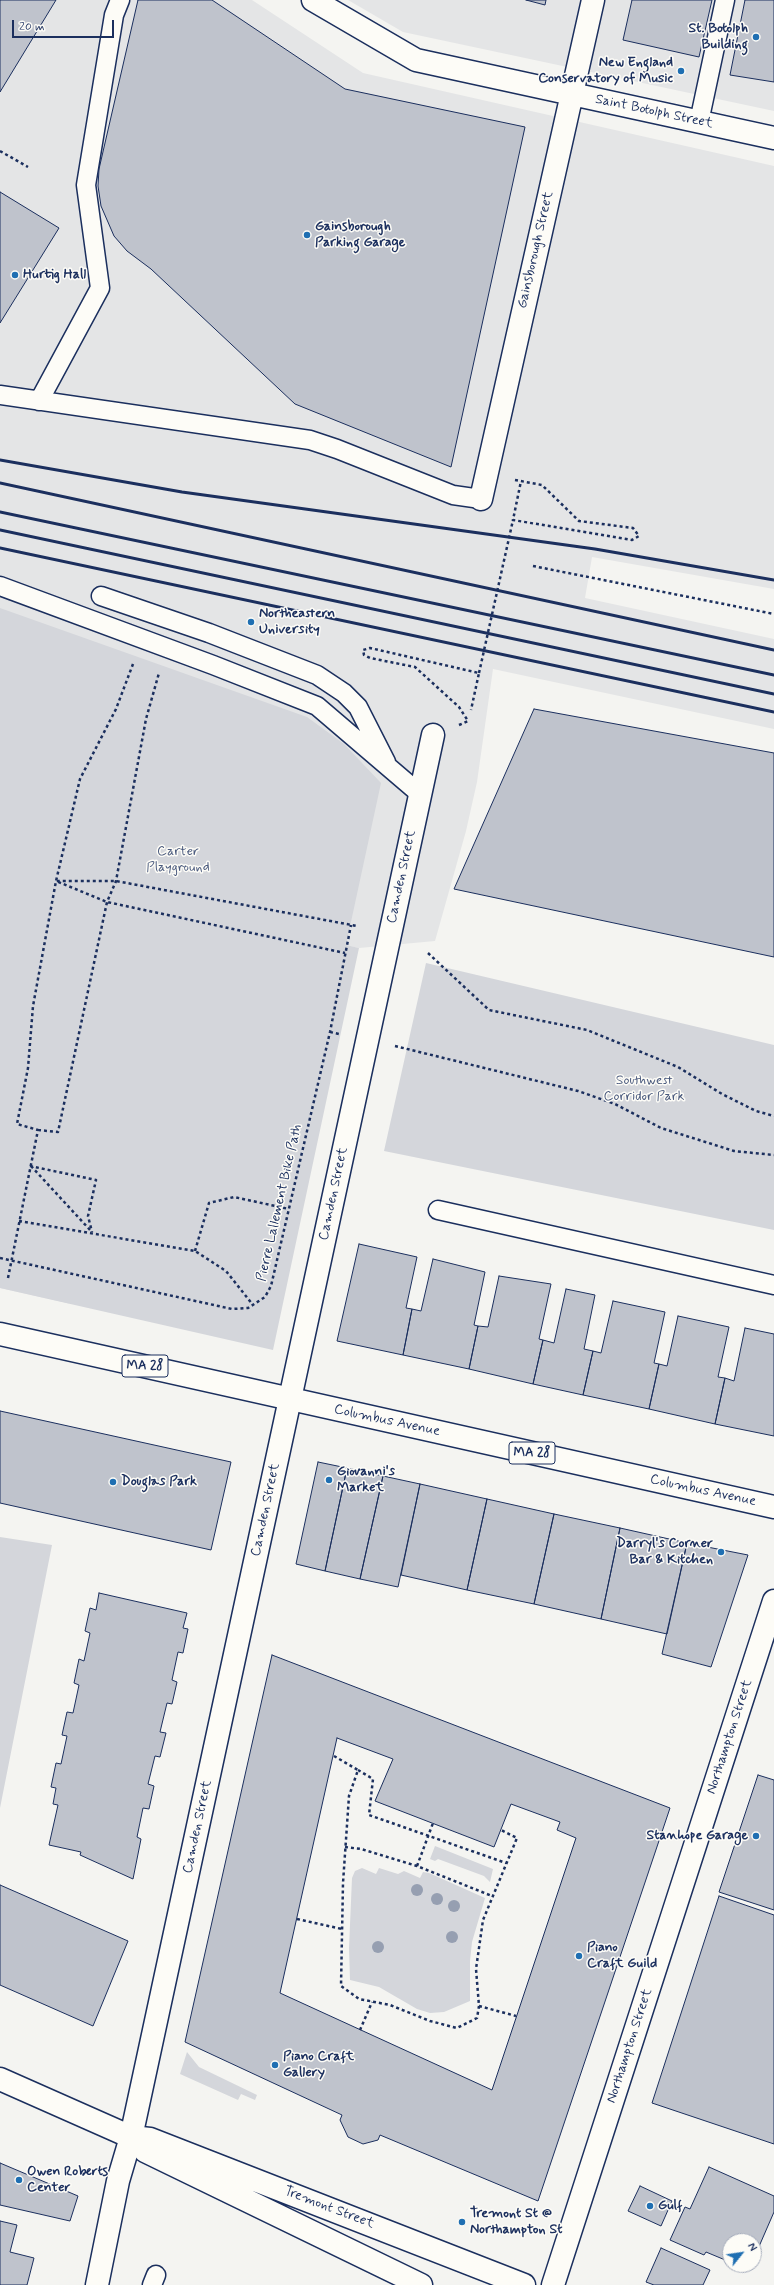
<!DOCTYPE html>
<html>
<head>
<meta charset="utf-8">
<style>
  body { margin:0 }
  #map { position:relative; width:774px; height:2285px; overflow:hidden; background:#f4f4f1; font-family:Mynerve,sans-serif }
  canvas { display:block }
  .north { position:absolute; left:722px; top:2233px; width:40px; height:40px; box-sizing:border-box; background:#fdfcf7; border:1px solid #a3aaba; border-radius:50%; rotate:60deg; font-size:11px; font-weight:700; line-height:16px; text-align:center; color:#1b2f5e }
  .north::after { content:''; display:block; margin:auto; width:14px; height:18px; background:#1f6fb2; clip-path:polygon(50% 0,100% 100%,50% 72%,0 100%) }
  .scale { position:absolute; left:12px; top:20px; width:102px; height:18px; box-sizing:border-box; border:2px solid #1b2f5e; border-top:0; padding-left:5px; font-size:12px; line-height:14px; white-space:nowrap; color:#1b2f5e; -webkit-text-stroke:3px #fdfcf7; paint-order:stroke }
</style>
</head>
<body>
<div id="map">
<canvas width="774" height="2285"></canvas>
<div class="north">N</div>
<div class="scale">20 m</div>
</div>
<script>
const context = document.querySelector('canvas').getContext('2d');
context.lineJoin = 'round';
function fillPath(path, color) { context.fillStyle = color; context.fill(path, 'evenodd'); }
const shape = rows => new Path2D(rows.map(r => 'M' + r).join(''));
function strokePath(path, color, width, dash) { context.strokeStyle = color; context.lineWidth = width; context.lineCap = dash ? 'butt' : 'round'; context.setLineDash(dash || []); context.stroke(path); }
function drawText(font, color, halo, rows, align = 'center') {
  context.font = font + ' Mynerve,sans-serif'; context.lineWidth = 3; context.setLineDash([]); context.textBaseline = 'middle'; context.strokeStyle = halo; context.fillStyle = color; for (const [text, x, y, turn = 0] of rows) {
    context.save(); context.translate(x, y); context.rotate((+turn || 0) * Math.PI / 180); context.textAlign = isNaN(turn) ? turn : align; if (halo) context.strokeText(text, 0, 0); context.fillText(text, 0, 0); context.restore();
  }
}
fillPath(shape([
  [0,0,252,0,363,73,774,166,774,589,592,557,585,598,774,639,774,729,493,669,477,782,466,831,435,941,359,948,335,943,71,1304,0,1288],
  [348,0,774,0,774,111,403,32]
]), '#e4e5e6');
fillPath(shape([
  [0,608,307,717,344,744,381,783,346,945,359,948,273,1350,0,1288],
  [426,963,774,1045,774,1230,384,1151],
  [0,1537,52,1545,0,1808],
  [435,1846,493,1869,490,1882,484,1876,438,1859,435,1861,430,1859],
  [362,1868,376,1874,379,1868,398,1874,404,1871,420,1878,423,1872,429,1873,485,1898,472,1942,470,1961,470,2001,444,2012,430,2013,417,2009,379,1987,350,1980,349,1948,352,1878,355,1871],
  [187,2052,199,2067,257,2095,255,2100,241,2094,238,2100,180,2074]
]), '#d4d6db');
const building = shape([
  [0,0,56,0,0,92,0,0],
  [138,0,212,0,345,89,525,127,451,467,295,404,151,269,127,251,114,236,101,206,98,186,99,169,138,0],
  [526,0,546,0,545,5,526,0],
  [632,0,712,0,699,57,623,40,632,0],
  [745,0,774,0,774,82,730,75,745,0],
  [0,192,59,228,0,323,0,192],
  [534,709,774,753,774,957,454,889,534,709],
  [359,1244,417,1257,406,1308,412,1309,403,1355,337,1341,359,1244],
  [433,1259,485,1272,474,1325,478,1326,469,1369,403,1355,412,1309,421,1311,433,1259],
  [499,1276,551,1284,539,1339,543,1340,533,1384,469,1369,478,1326,488,1327,499,1276],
  [566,1289,595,1295,584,1349,593,1351,583,1395,533,1384,543,1340,554,1343,566,1289],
  [613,1301,665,1312,654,1363,659,1364,649,1409,583,1395,593,1351,601,1353,613,1301],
  [678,1316,729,1327,718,1377,725,1378,715,1424,649,1409,659,1364,667,1366,678,1316],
  [745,1328,774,1334,774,1436,715,1424,725,1378,734,1381,745,1328],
  [0,1411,231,1462,211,1550,0,1503,0,1411],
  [318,1462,347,1468,325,1571,296,1564,318,1462],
  [347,1468,383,1476,360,1579,325,1571,347,1468],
  [383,1476,420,1484,398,1587,360,1579,383,1476],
  [420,1484,487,1499,467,1590,401,1575,420,1484],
  [487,1499,554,1514,534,1604,467,1590,487,1499],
  [554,1514,620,1528,601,1619,534,1604,554,1514],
  [620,1528,687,1543,667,1634,601,1619,620,1528],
  [687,1543,748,1555,711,1667,662,1654,687,1543],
  [99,1593,187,1613,183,1628,188,1629,183,1653,178,1652,172,1680,177,1682,172,1704,167,1703,160,1732,166,1733,160,1757,155,1756,148,1784,154,1786,149,1809,143,1808,137,1837,141,1839,133,1879,80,1855,81,1852,49,1845,58,1805,53,1804,56,1788,51,1787,56,1763,61,1764,67,1736,62,1735,67,1712,73,1713,79,1685,74,1683,79,1659,84,1661,90,1633,85,1631,90,1608,96,1610,99,1593],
  [272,1655,670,1808,538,2201,380,2135,378,2140,363,2144,348,2137,340,2120,342,2115,185,2042,272,1655],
  [337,1738,393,1759,375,1801,494,1847,511,1804,560,1822,557,1830,576,1838,492,2090,280,1993,337,1738],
  [758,1775,774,1780,774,1910,719,1892,758,1775],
  [0,1885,128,1941,93,2026,0,1985,0,1885],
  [719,1896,774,1915,774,2144,652,2103,719,1896],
  [0,2163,78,2196,70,2221,0,2205,0,2163],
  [709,2167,774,2196,774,2212,754,2258,754,2241,730,2241,730,2262,706,2252,704,2255,670,2240,685,2207,690,2209,709,2167],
  [640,2186,672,2201,661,2226,628,2211,640,2186],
  [0,2221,17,2225,10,2252,34,2258,27,2285,0,2285,0,2221],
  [661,2248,710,2270,703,2285,654,2285,646,2282,661,2248]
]);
fillPath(building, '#bfc3cc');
strokePath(building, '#1b2f5e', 1);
const lane = shape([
  [699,122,725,0],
  [0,395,310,440,337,449,453,495,481,499],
  [39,401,100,288,86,185,114,15,120,0],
  [0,586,213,665,317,706,420,794],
  [101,596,209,633,317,675,344,693,358,707,386,762],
  [438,1210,774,1285],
  [152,2285,156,2275]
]);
const street = shape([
  [313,0,416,60,774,138],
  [481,499,593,0],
  [97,2285,118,2181,131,2137,433,735]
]);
const secondary = shape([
  [553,2285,774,1601]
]);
const primary = shape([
  [0,1334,774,1507],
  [0,2079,131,2137,150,2139,524,2285],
  [145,2151,421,2285]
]);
strokePath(lane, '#1b2f5e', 21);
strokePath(street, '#1b2f5e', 25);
strokePath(secondary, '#1b2f5e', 25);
strokePath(primary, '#1b2f5e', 25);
strokePath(shape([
  [0,151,28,167],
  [515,480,542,485,579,521,633,528,639,536,632,540,513,520,521,481],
  [533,566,774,614],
  [133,664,116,709,80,779,56,881,107,902,345,953],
  [459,725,468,721,459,707,415,667,370,658,364,655,363,650,370,648,479,673,471,710],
  [428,953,489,1010,587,1030,678,1067,722,1094,756,1111,774,1116],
  [330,1032,339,1034],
  [395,1046,578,1091,615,1104,661,1128,734,1151,774,1155],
  [38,1130,58,1132,107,902,116,881,146,719,159,673],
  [30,1166,96,1180,88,1216,92,1232],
  [31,1166,91,1231],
  [19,1221,195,1251,226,1271,253,1305],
  [195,1251,209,1203,234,1197,289,1209],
  [0,1258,232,1309,248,1308,265,1297,271,1286,330,1032,351,925],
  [8,1278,38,1130,17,1124,28,1068,33,1006,56,881,116,881,357,926],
  [334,1756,358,1770,349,1796,343,1883,341,1986,359,1999,390,2005,430,2021,457,2028,477,2018,479,2006,476,1969,483,1920,517,1838,501,1830],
  [358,1770,373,1779,369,1815,506,1863],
  [345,1847,361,1849,417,1866,492,1896],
  [417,1866,433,1823],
  [297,1919,342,1929],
  [479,2006,516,2016],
  [360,2030,372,2002]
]), '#1b2f5e', 2.5, [3, 3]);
strokePath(lane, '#fdfcf7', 18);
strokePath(street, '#fdfcf7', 22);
strokePath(secondary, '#fdfcf7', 22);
strokePath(primary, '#fdfcf7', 22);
strokePath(shape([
  [0,460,182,492,595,549,774,580],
  [0,483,774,650],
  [0,512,774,675],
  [0,530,774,694],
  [0,548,774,712]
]), '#1b2f5e', 3);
strokePath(shape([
  [479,673,513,520]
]), '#1b2f5e', 2.5, [3, 3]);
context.fillStyle = '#969fb1';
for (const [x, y] of [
  [417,1890],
  [437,1899],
  [454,1906],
  [452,1937],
  [378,1947]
]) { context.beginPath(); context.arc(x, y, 6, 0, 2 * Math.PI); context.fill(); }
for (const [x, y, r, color] of [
  [756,37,4,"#1f6fb2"],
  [681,71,4,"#1f6fb2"],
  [307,235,4,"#1f6fb2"],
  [15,275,4,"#1f6fb2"],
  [251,622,4,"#1f6fb2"],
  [329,1480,4,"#1f6fb2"],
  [113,1482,4,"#1f6fb2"],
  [721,1552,4,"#1f6fb2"],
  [756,1836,4,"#1f6fb2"],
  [579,1956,4,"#1f6fb2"],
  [275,2065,4,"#1f6fb2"],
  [19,2180,4,"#1f6fb2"],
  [650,2206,4,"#1f6fb2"],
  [462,2222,4,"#1f6fb2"]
]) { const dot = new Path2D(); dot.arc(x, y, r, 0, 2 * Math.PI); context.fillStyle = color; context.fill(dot); strokePath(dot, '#fdfcf7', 1.5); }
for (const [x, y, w] of [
  [145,1366,46],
  [532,1453,46]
]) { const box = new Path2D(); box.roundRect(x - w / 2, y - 11, w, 22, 3); context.fillStyle = '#fdfcf7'; context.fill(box); strokePath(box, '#1b2f5e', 1); }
drawText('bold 13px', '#1b2f5e', null, [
  ["MA 28",145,1366],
  ["MA 28",532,1453]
]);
drawText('bold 14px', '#1b2f5e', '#fdfcf7', [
  ["St. Botolph",748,29,"right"],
  ["Building",748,45,"right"],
  ["New England",673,63,"right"],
  ["Conservatory of Music",673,79,"right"],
  ["Gainsborough",315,227],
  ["Parking Garage",315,243],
  ["Hurtig Hall",23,275],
  ["Northeastern",259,614],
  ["University",259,630],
  ["Giovanni's",337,1472],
  ["Market",337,1488],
  ["Douglas Park",121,1482],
  ["Darryl's Corner",713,1544,"right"],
  ["Bar & Kitchen",713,1560,"right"],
  ["Stanhope Garage",748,1836,"right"],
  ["Piano",587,1948],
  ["Craft Guild",587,1964],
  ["Piano Craft",283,2057],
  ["Gallery",283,2073],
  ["Owen Roberts",27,2172],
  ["Center",27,2188],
  ["Gulf",658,2206],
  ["Tremont St @",470,2214],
  ["Northampton St",470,2230]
], 'left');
drawText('14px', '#1b2f5e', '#fdfcf7', [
  ["Saint Botolph Street",654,112,12],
  ["Gainsborough Street",536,250,-77],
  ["Camden Street",402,877,-78],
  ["Camden Street",334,1194,-78],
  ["Pierre Lallement Bike Path",280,1203,-77],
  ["Columbus Avenue",387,1421,12],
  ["Columbus Avenue",703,1491,12],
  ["Camden Street",266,1510,-78],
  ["Northampton Street",730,1737,-72],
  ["Camden Street",198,1827,-78],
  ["Northampton Street",630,2046,-72],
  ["Tremont Street",329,2208,21]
]);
drawText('14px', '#49597d', '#fdfcf7', [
  ["Carter",178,852],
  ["Playground",178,868],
  ["Southwest",644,1081],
  ["Corridor Park",644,1097]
]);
</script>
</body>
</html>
